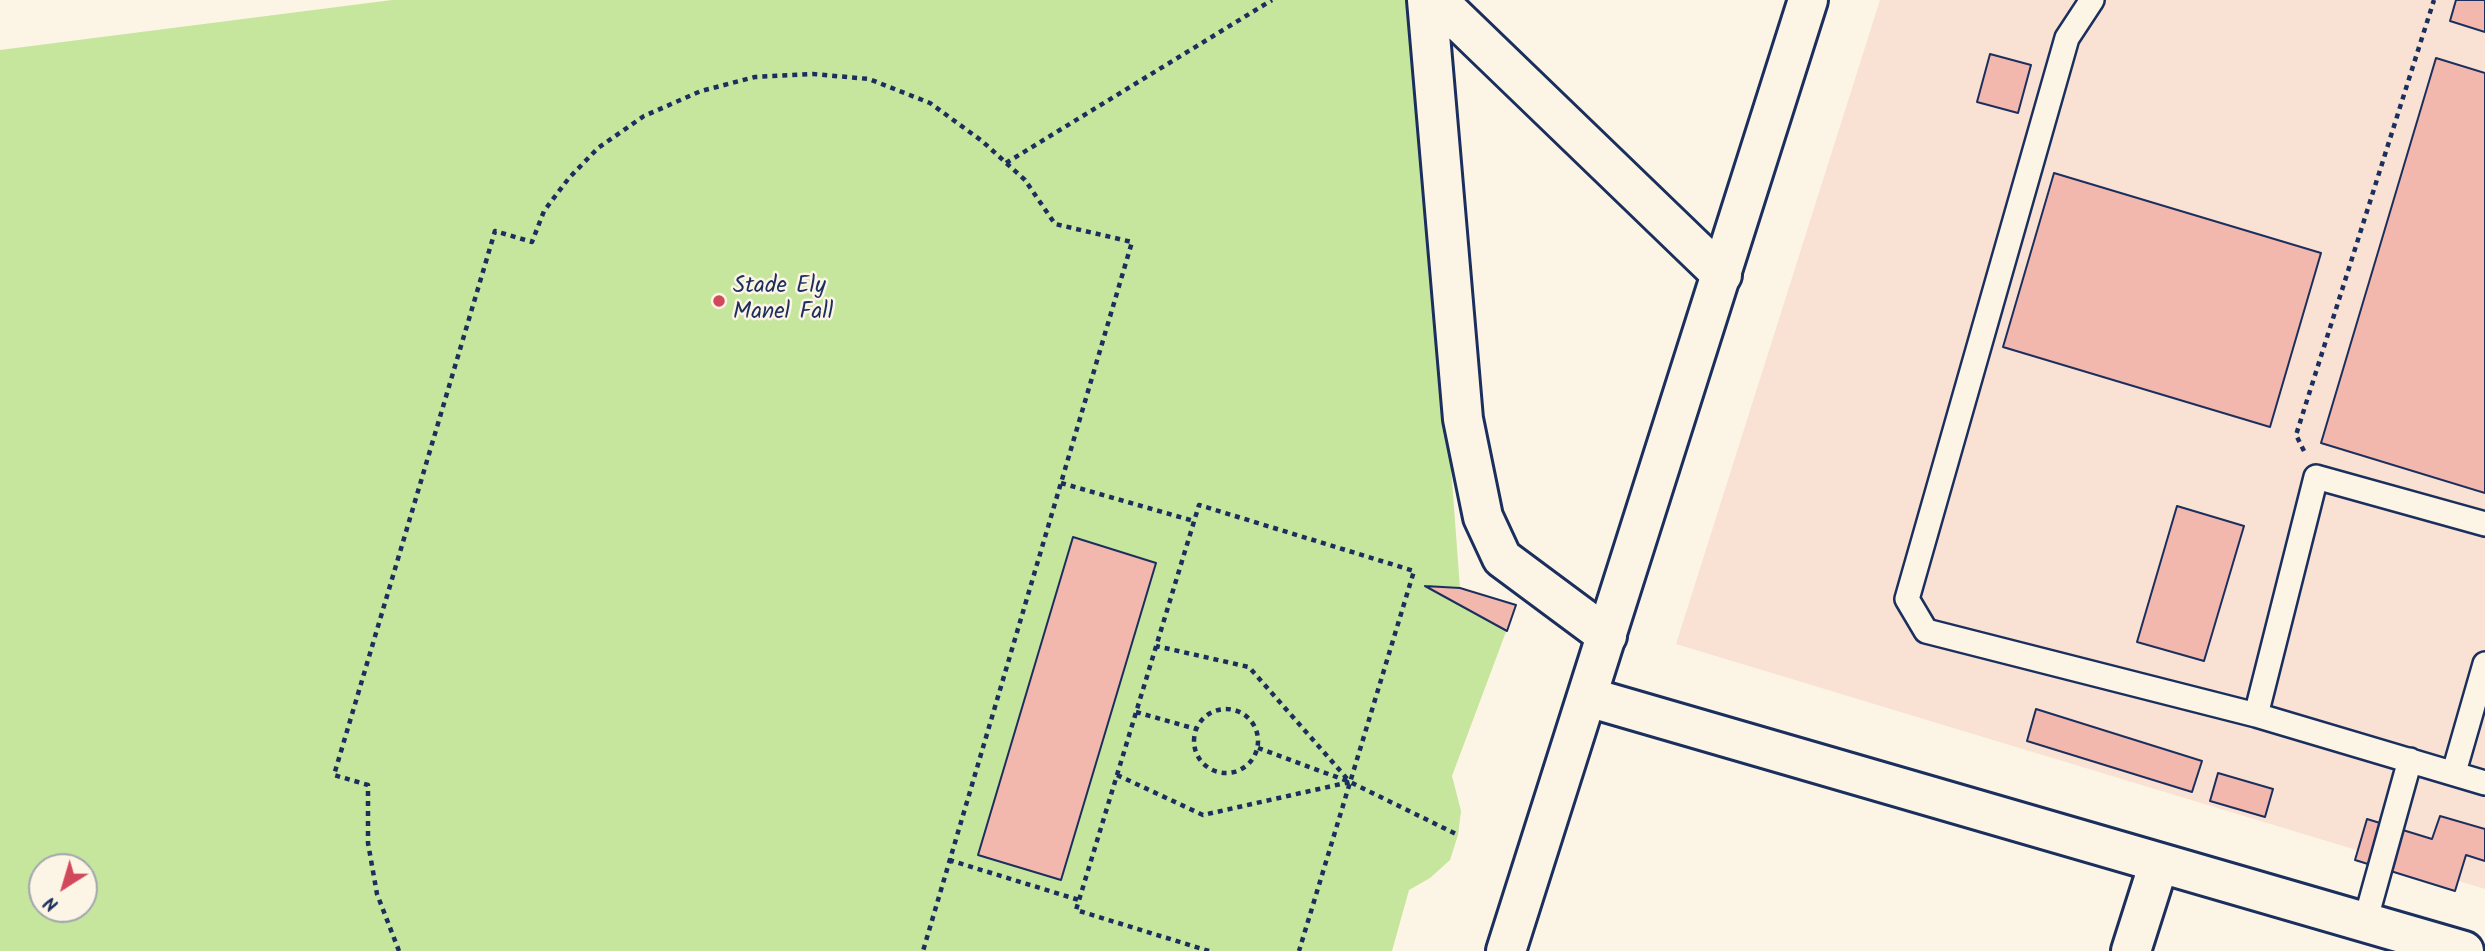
<!DOCTYPE html>
<html>
<head>
<meta charset="utf-8">
<style>
  body { margin:0 }
  #map { position:relative; width:2485px; height:951px; overflow:hidden; background:#fcf5e5; font-family:Kalam,sans-serif }
  canvas { display:block }
  .north { position:absolute; left:28px; top:853px; width:70px; height:70px; box-sizing:border-box; background:#fcf5e5; border:2px solid #a2a6af; border-radius:50%; rotate:217deg; font-size:19px; font-weight:700; line-height:28px; text-align:center; color:#1b2f5e }
  .north::after { content:''; display:block; margin:auto; width:24px; height:32px; background:#d1495b; clip-path:polygon(50% 0,100% 100%,50% 72%,0 100%) }
</style>
</head>
<body>
<div id="map">
<canvas width="2485" height="951"></canvas>
<div class="north">N</div>
</div>
<script>
const context = document.querySelector('canvas').getContext('2d');
context.lineJoin = 'round';
function fillPath(path, color) { context.fillStyle = color; context.fill(path, 'evenodd'); }
const shape = rows => new Path2D(rows.map(r => 'M' + r).join(''));
function strokePath(path, color, width, dash) { context.strokeStyle = color; context.lineWidth = width; context.lineCap = dash ? 'butt' : 'round'; context.setLineDash(dash || []); context.stroke(path); }
function drawText(font, color, halo, rows, align = 'center') {
  context.font = font + ' Kalam,sans-serif'; context.lineWidth = 5; context.setLineDash([]); context.textBaseline = 'middle'; context.strokeStyle = halo; context.fillStyle = color; for (const [text, x, y, turn = 0] of rows) {
    context.save(); context.translate(x, y); context.rotate((+turn || 0) * Math.PI / 180); context.textAlign = isNaN(turn) ? turn : align; if (halo) context.strokeText(text, 0, 0); context.fillText(text, 0, 0); context.restore();
  }
}
fillPath(shape([
  [1880,0,2485,0,2485,889,1676,644]
]), '#f9e2d4');
fillPath(shape([
  [392,0,1406,0,1417,12,1460,588,1516,605,1452,776,1461,811,1458,835,1450,860,1430,878,1409,890,1392,951,0,951,0,50],
  [42,867,84,867,84,909,42,909]
]), '#c6e59d');
const building = shape([
  [2456,0,2485,0,2485,32,2450,21,2456,0],
  [1990,54,2031,65,2018,113,1977,102,1990,54],
  [2436,58,2485,73,2485,493,2321,443,2436,58],
  [2054,173,2321,253,2270,427,2003,347,2054,173],
  [2177,506,2244,526,2204,661,2137,642,2177,506],
  [1073,537,1156,563,1061,880,978,855,1073,537],
  [1425,586,1460,588,1516,605,1507,631,1425,586],
  [2036,709,2202,761,2192,792,2027,741,2036,709],
  [2218,773,2273,789,2265,817,2210,801,2218,773],
  [2440,816,2485,829,2485,861,2466,855,2455,891,2355,860,2367,819,2432,839,2440,816]
]);
fillPath(building, '#f2b7ad');
strokePath(building, '#1b2f5e', 2);
const lane = shape([
  [2092,0,2067,38,1907,599,1926,631,2256,715,2485,783],
  [2256,715,2316,477,2485,524],
  [2454,772,2485,664],
  [2365,922,2410,760]
]);
const street = shape([
  [1427,0,1463,419,1483,517,1502,558,1607,636],
  [1437,0,1722,275],
  [1588,697,2464,951],
  [2131,951,2159,863]
]);
const secondary = shape([
  [1506,951,1808,0]
]);
strokePath(lane, '#1b2f5e', 28);
strokePath(street, '#1b2f5e', 44);
strokePath(secondary, '#1b2f5e', 44);
strokePath(shape([
  [1006,163,1272,0],
  [2304,451,2296,435,2434,0],
  [1061,483,1194,521],
  '1194 741a32 32 0 1 1 64 0a32 32 0 1 1-64 0Z',
  [1136,712,1196,729],
  [1258,748,1350,782,1458,835],
  [1117,775,1203,815,1350,782,1249,667,1156,646],
  [949,860,1079,900],
  [399,951,377,894,368,843,368,785,334,775,495,231,532,242,544,211,569,178,598,148,644,116,701,91,755,77,813,74,869,79,930,103,982,141,1025,180,1055,224,1132,242,923,951],
  [1209,951,1076,910,1199,505,1414,571,1299,951]
]), '#1b2f5e', 4.5, [5, 5]);
strokePath(lane, '#fcf5e5', 23);
strokePath(street, '#fcf5e5', 38);
strokePath(secondary, '#fcf5e5', 38);
for (const [x, y, r, color] of [
  [719,301,7,"#d1495b"]
]) { const dot = new Path2D(); dot.arc(x, y, r, 0, 2 * Math.PI); context.fillStyle = color; context.fill(dot); strokePath(dot, '#fcf5e5', 2.5); }
drawText('23px', '#1b2f5e', '#fcf5e5', [
  ["Stade Ely",733,288],
  ["Manel Fall",733,314]
], 'left');
</script>
</body>
</html>
